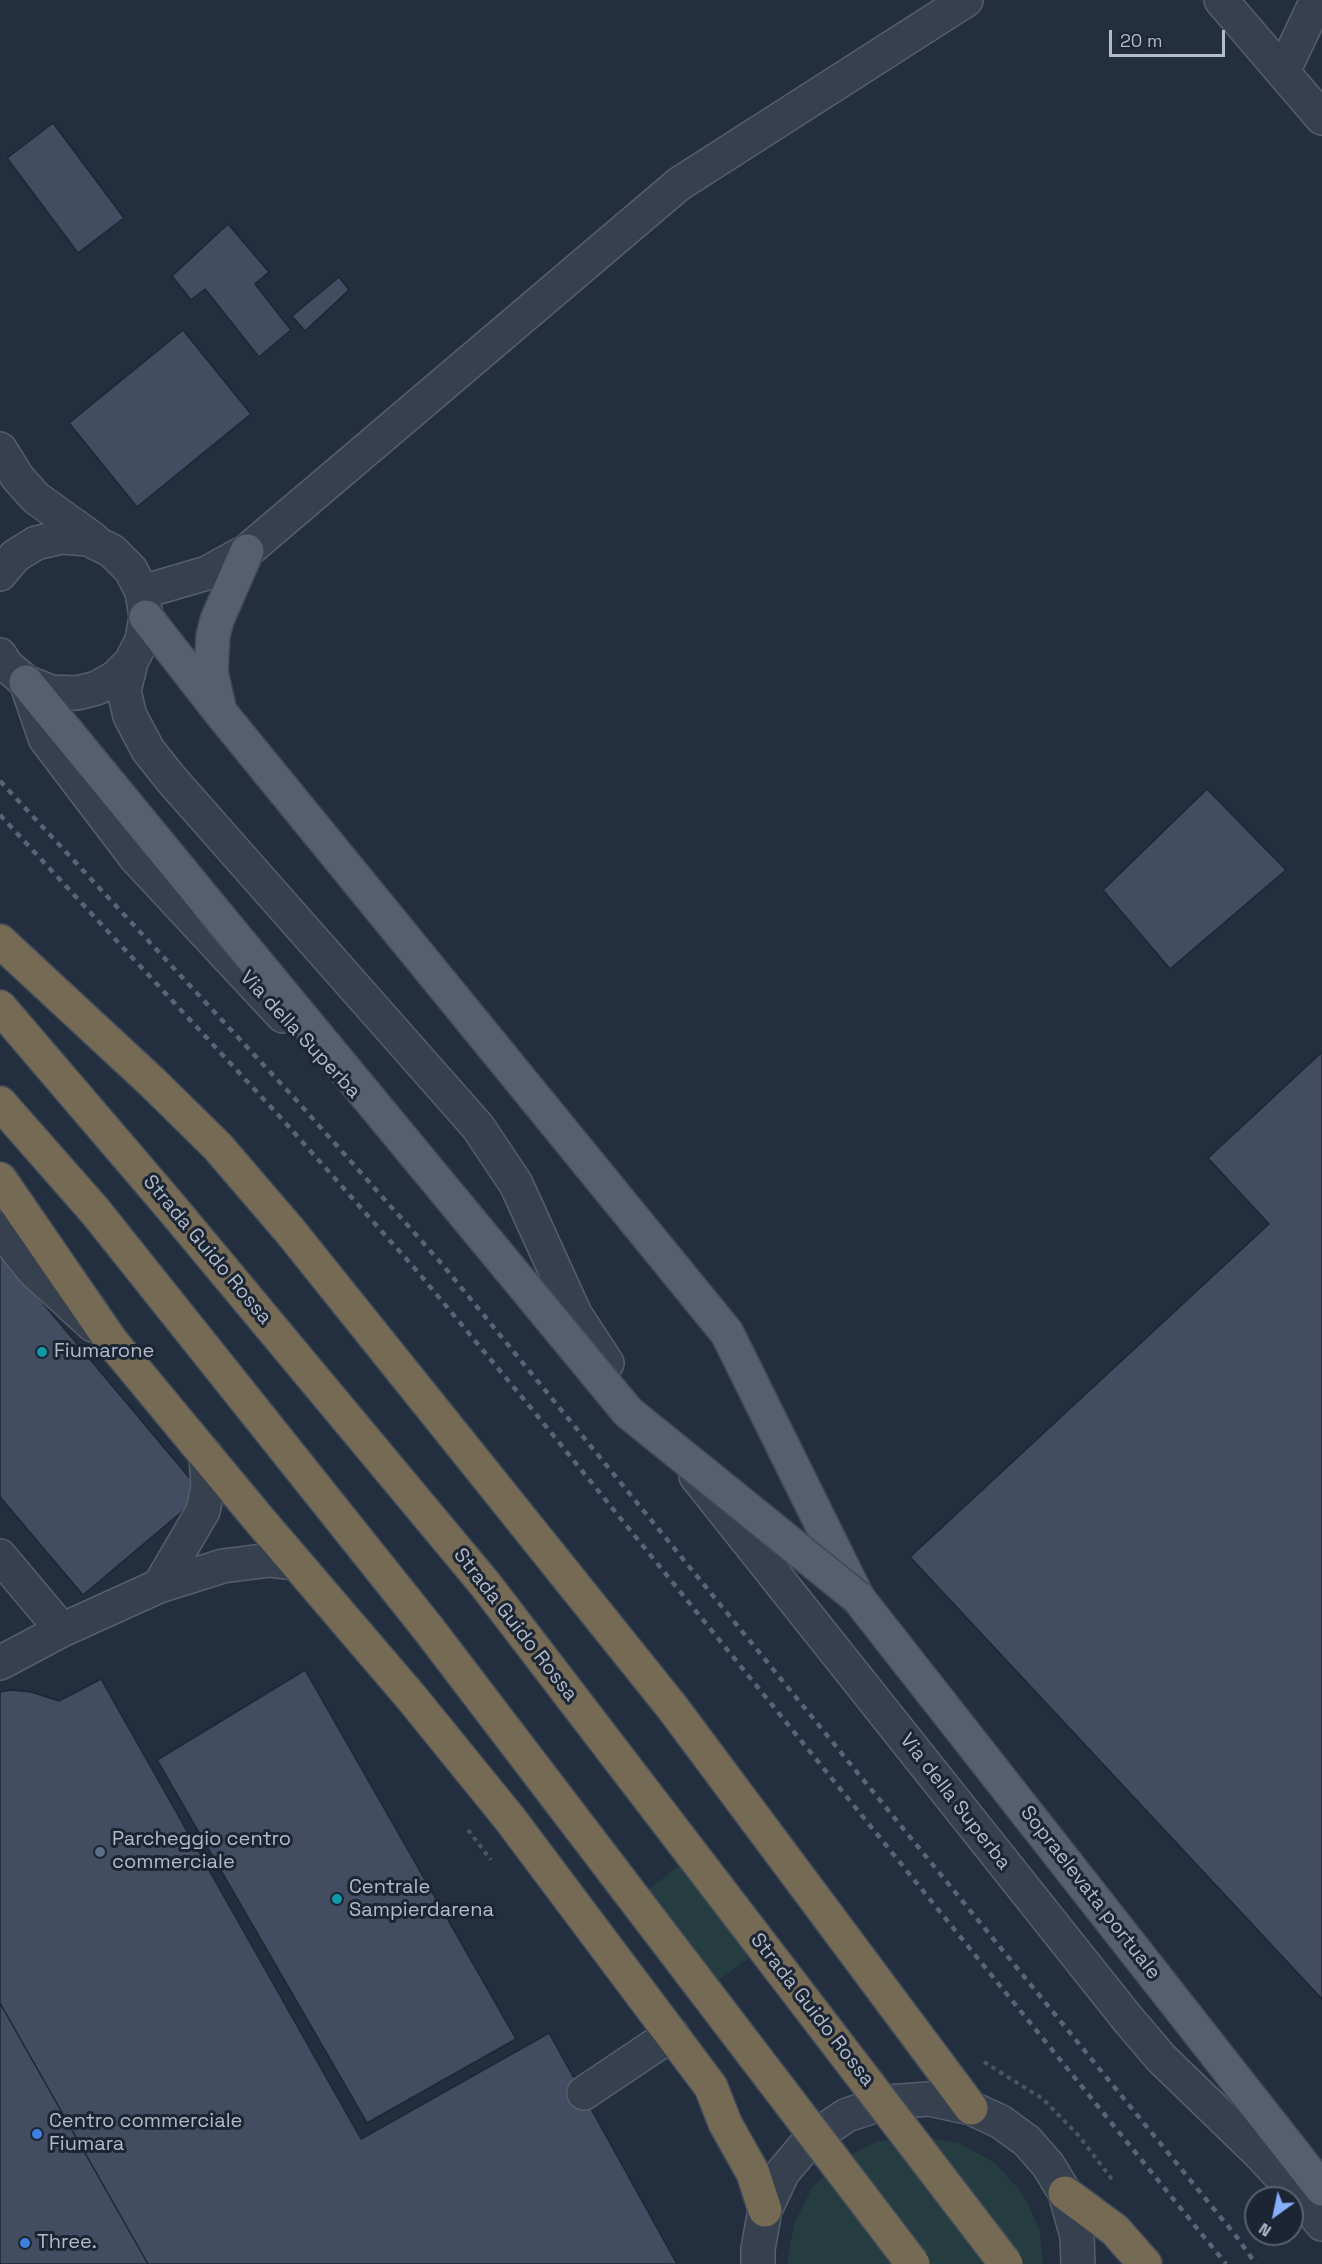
<!DOCTYPE html>
<html>
<head>
<meta charset="utf-8">
<style>
	body { margin:0 }
	#map { position:relative; width:1322px; height:2264px; overflow:hidden; background:#232e3f; font-family:"Space Grotesk",sans-serif }
	canvas { display:block }
	.north { position:absolute; left:1244px; top:2186px; width:60px; height:60px; box-sizing:border-box; background:#1c2534; border:2px solid #586170; border-radius:50%; rotate:213deg; font-size:16px; font-weight:700; line-height:24px; text-align:center; color:#b3bbca }
	.north::after { content:''; display:block; margin:auto; width:21px; height:27px; background:#86aefc; clip-path:polygon(50% 0,100% 100%,50% 72%,0 100%) }
	.scale { position:absolute; left:1109px; top:30px; width:116px; height:27px; box-sizing:border-box; border:3px solid #b3bbca; border-top:0; padding-left:8px; font-size:18px; line-height:21px; white-space:nowrap; color:#b3bbca; -webkit-text-stroke:4px #1c2534; paint-order:stroke }
</style>
</head>
<body>
<div id="map">
<canvas width="1322" height="2264"></canvas>
<div class="north">N</div>
<div class="scale">20 m</div>
</div>
<script>
const c = document.querySelector('canvas').getContext('2d');
c.lineJoin = 'round';
function paint(path, color) { c.fillStyle = color; c.fill(path, 'evenodd'); }
const shape = rows => new Path2D(rows.map(r => 'M' + r).join(''));
function strokePath(path, color, width, dash) { c.strokeStyle = color; c.lineWidth = width; c.lineCap = dash ? 'butt' : 'round'; c.setLineDash(dash || []); c.stroke(path); }
function label(font, color, halo, rows, align = 'center') {
  c.font = font + ' "Space Grotesk",sans-serif'; c.lineWidth = 6; c.setLineDash([]); c.textBaseline = 'middle'; c.strokeStyle = halo; c.fillStyle = color; for (const [text, x, y, turn = 0] of rows) {
    c.save(); c.translate(x, y); c.rotate((+turn || 0) * Math.PI / 180); c.textAlign = isNaN(turn) ? turn : align; if (halo) c.strokeText(text, 0, 0); c.fillText(text, 0, 0); c.restore();
  }
}
const green = shape([
	[696,1853,767,1945,711,1986,641,1895],
	[919,2136,959,2143,995,2163,1023,2194,1040,2231,1043,2264,787,2264,794,2224,812,2188,841,2159,878,2141]
]);
const building = shape([
	[53,123,124,218,78,253,7,158,53,123],
	[228,224,269,272,255,284,291,330,259,357,205,289,191,300,172,276,228,224],
	[339,277,349,290,305,331,292,316,339,277],
	[183,330,251,414,137,507,69,423,183,330],
	[1207,789,1286,870,1170,969,1103,890,1207,789],
	[1322,1052,1322,1999,910,1557,1269,1224,1208,1158,1322,1052],
	[0,1252,203,1494,83,1595,0,1497,0,1252],
	[305,1670,516,2039,367,2123,157,1760,305,1670],
	[101,1679,361,2139,549,2033,677,2264,148,2264,0,2003,0,1692,11,1690,31,1692,59,1701,101,1679],
	[0,2003,148,2264,0,2264,0,2003]
]);
const path = shape([
	[468,1830,491,1860],
	[984,2062,1043,2099,1079,2136,1114,2182]
]);
const minor = shape([
	[1221,0,1322,118],
	[1283,72,1317,0],
	[0,449,18,478,36,498,93,539],
	[0,574,15,556,36,543,62,537,88,539,112,551,131,570,142,592,146,617,142,640,131,662,116,677,97,688,77,693,51,692,26,682,6,665,0,655],
	[142,592,207,573,247,551,679,184,966,0],
	[131,662,124,691,130,716,148,750,171,779,478,1127,516,1184,575,1314,607,1363],
	[27,685,45,738,136,858,283,1016],
	[0,1229,34,1271,93,1325],
	[696,1476,1127,2018,1161,2058,1256,2150,1304,2201,1322,2224],
	[0,1556,62,1630],
	[159,1586,203,1511,208,1487,206,1455],
	[0,1663,62,1630,159,1586,223,1566,270,1560,296,1563],
	[584,2093,672,2034],
	[758,2264,758,2249,765,2210,783,2172,811,2139,847,2115,887,2102,929,2099,971,2108,1001,2122,1027,2141,1048,2165,1065,2193,1077,2236,1078,2264]
]);
const major = shape([
	[146,617,220,712,727,1333,858,1598,1322,2189],
	[26,682,209,905],
	[219,707,211,672,213,636,217,620,247,551]
]);
const highway = shape([
	[0,941,153,1083,218,1147,290,1231,672,1707,971,2108],
	[0,1007,171,1207,485,1584],
	[0,1103,95,1211,427,1627],
	[0,1179,112,1342,257,1517,411,1697,510,1819,711,2087,725,2123,753,2173,765,2210],
	[1065,2193,1115,2230,1145,2264]
]);
const rail = shape([
	[0,781,298,1102,442,1264,1236,2236,1256,2264],
	[0,815,282,1119,417,1271,531,1408,1226,2264]
]);
const majorBridge = shape([
	[209,905,628,1412,858,1598]
]);
const highwayBridge = shape([
	[485,1584,1006,2264],
	[427,1627,913,2264]
]);
const markers = [
	[42,1352,6,"#0f9aa8"],
	[100,1852,6,"#5c6f8a"],
	[337,1899,6,"#0f9aa8"],
	[37,2134,6,"#3f7fe0"],
	[25,2243,6,"#3f7fe0"]
];
const streetNames = [
	["Via della Superba",300,1035,47],
	["Strada Guido Rossa",207,1250,50],
	["Strada Guido Rossa",515,1625,52],
	["Via della Superba",955,1802,52],
	["Sopraelevata portuale",1090,1893,52],
	["Strada Guido Rossa",812,2010,52]
];
const poiNames = [
	["Fiumarone",54,1352],
	["Parcheggio centro",112,1840],
	["commerciale",112,1863],
	["Centrale",349,1888],
	["Sampierdarena",349,1911],
	["Centro commerciale",49,2122],
	["Fiumara",49,2145],
	["Three.",37,2243]
];
paint(green, '#253c40');
paint(building, '#424d61');
strokePath(building, '#1e2736', 1.5);
strokePath(minor, '#555e6d', 36);
strokePath(major, '#404958', 36);
strokePath(highway, '#424b5a', 36);
strokePath(path, '#43595d', 4, [4.5, 4.5]);
strokePath(minor, '#37404f', 33);
strokePath(major, '#555f6f', 33);
strokePath(highway, '#756a54', 33);
strokePath(rail, '#596476', 4.5, [6, 6]);
strokePath(majorBridge, '#404958', 36, []);
strokePath(highwayBridge, '#424b5a', 36, []);
strokePath(majorBridge, '#555f6f', 33);
strokePath(highwayBridge, '#756a54', 33);
for (const [x, y, r, color] of markers) { const dot = new Path2D(); dot.arc(x, y, r, 0, 2 * Math.PI); c.fillStyle = color; c.fill(dot); strokePath(dot, '#1c2534', 2); }
label('20px', '#b3bbca', '#1c2534', streetNames);
label('20px', '#b3bbca', '#1c2534', poiNames, 'left');
</script>
</body>
</html>
